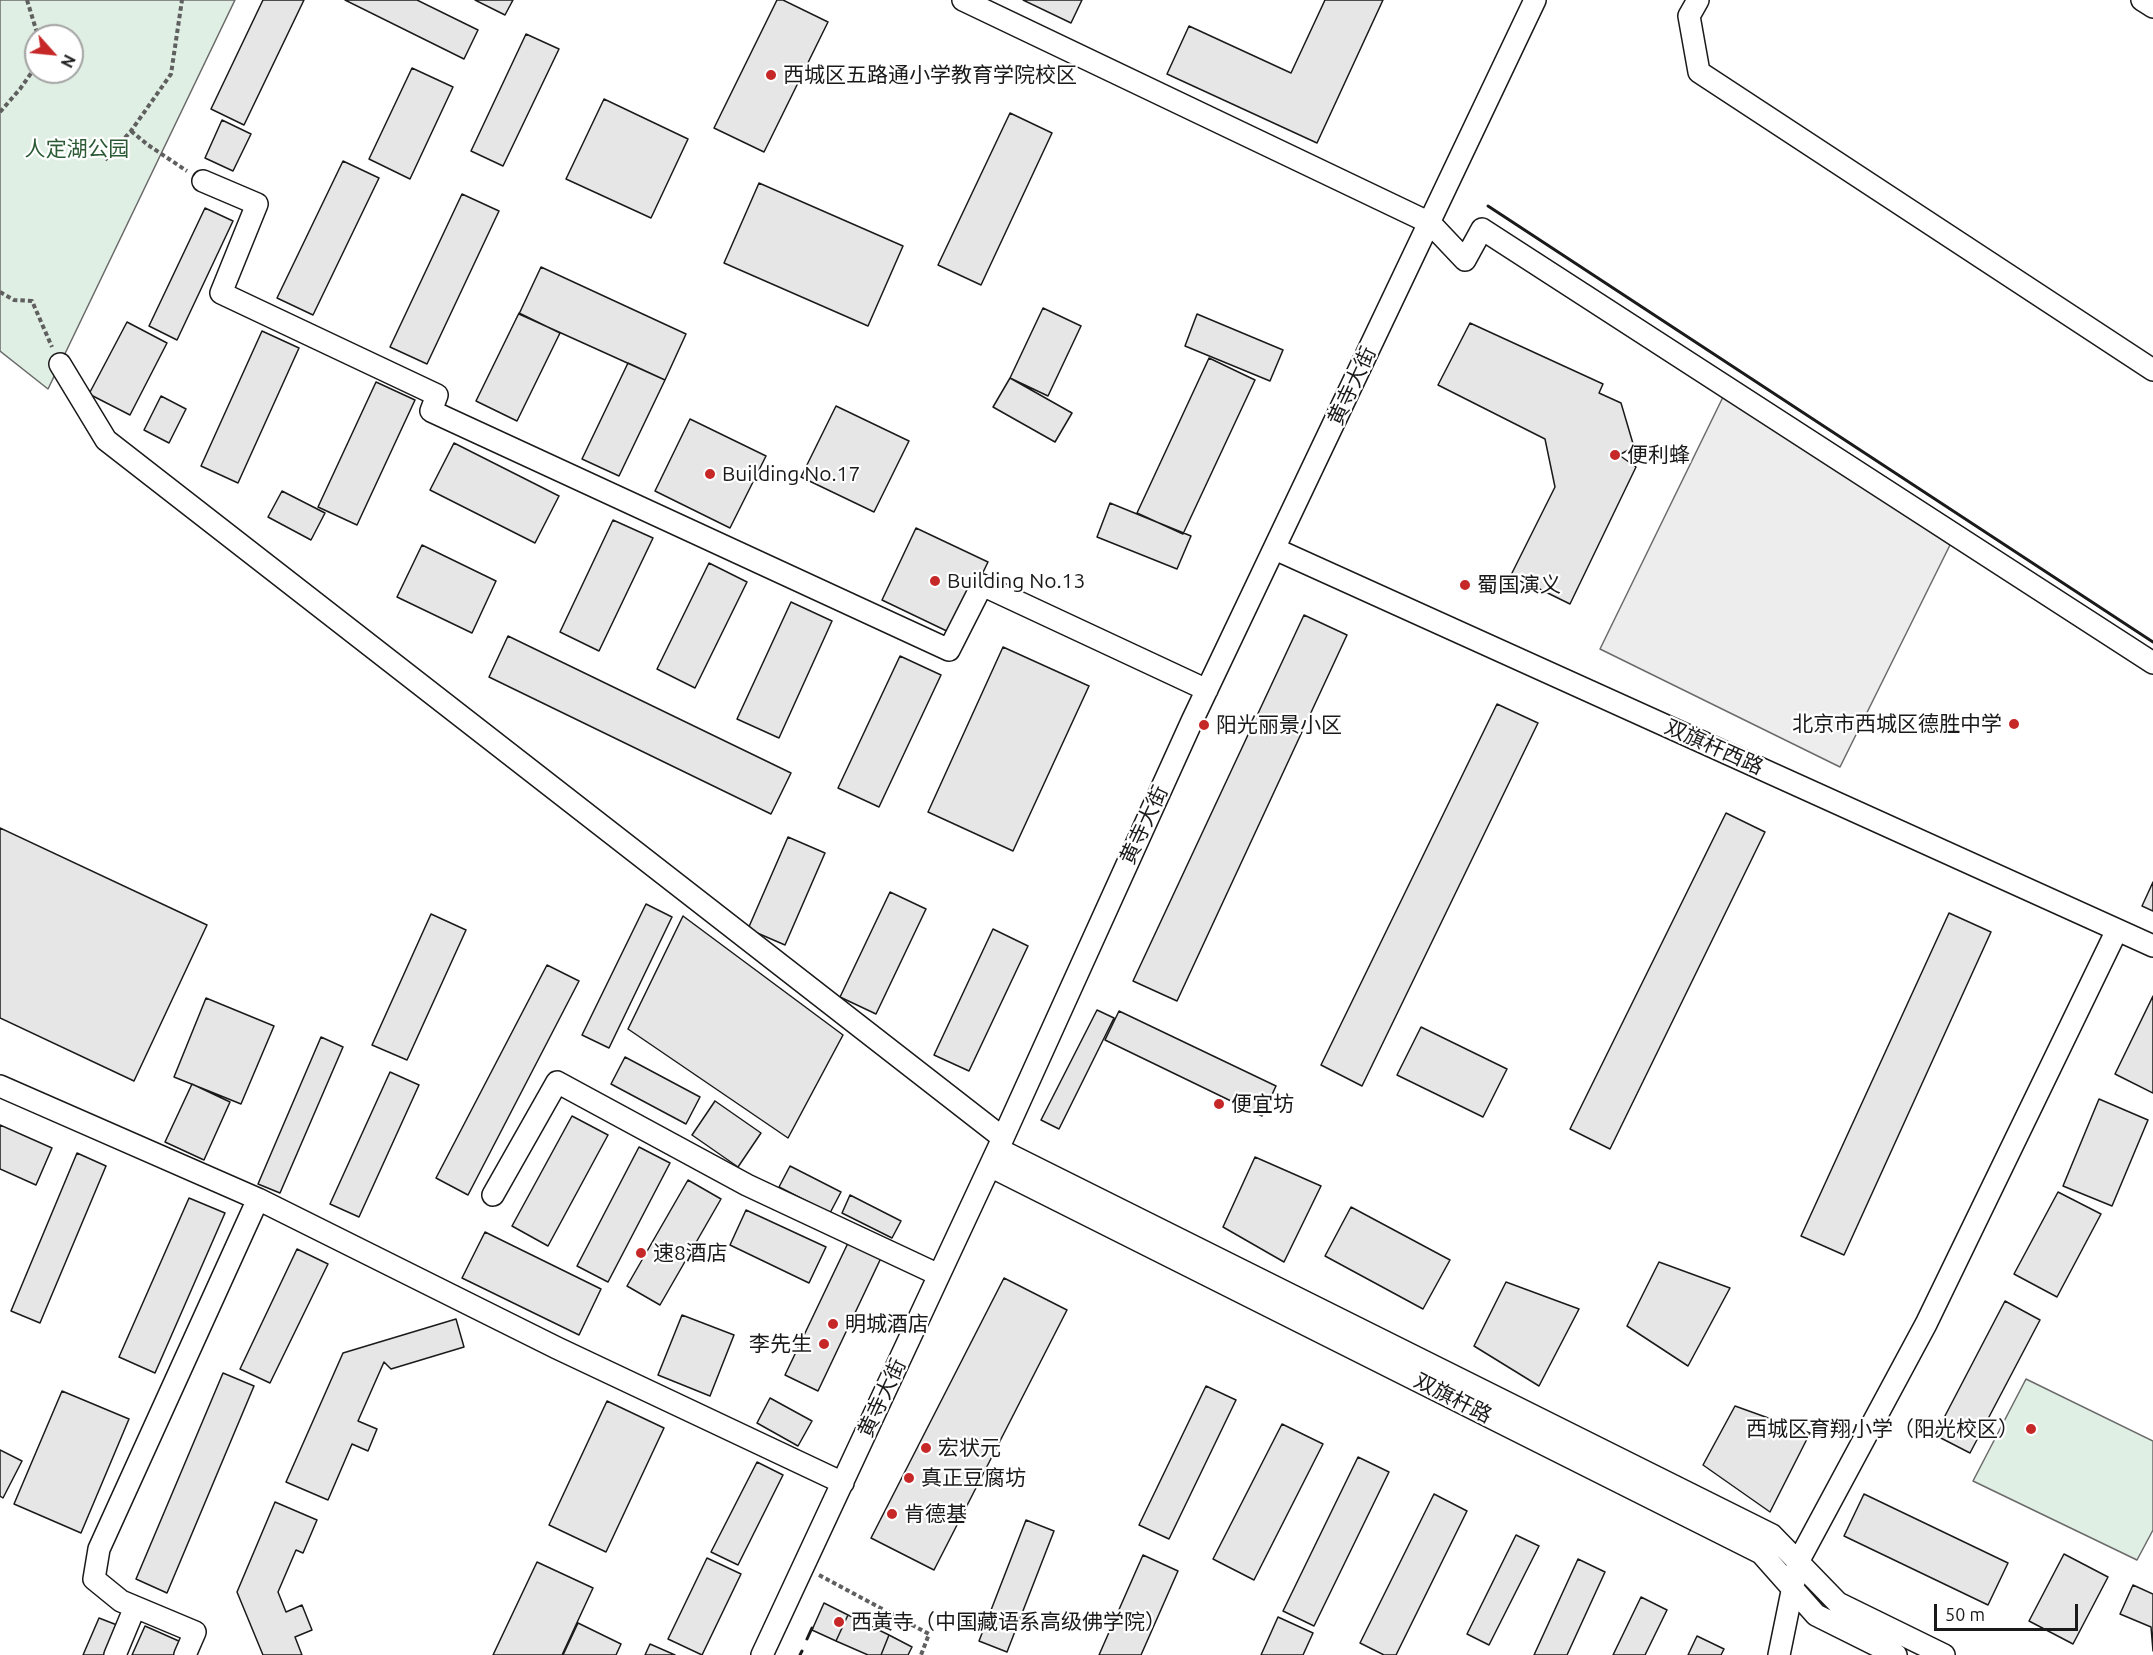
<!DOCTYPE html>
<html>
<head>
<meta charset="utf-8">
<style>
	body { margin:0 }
	#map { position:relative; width:2153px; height:1655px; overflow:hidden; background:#fff; font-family:Ubuntu,sans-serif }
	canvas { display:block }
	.north { position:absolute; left:24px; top:24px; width:60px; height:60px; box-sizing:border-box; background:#fff; border:2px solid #a3a3a3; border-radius:50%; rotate:117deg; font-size:16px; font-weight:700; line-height:24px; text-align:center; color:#1a1a1a }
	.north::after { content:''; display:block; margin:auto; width:21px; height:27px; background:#c62828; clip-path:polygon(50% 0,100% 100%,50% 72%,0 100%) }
	.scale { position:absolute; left:1934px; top:1604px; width:144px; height:27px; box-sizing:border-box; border:3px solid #1a1a1a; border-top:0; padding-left:8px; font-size:18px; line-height:21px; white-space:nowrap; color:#1a1a1a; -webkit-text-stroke:4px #fff; paint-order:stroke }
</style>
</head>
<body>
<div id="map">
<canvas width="2153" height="1655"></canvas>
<div class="north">N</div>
<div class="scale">50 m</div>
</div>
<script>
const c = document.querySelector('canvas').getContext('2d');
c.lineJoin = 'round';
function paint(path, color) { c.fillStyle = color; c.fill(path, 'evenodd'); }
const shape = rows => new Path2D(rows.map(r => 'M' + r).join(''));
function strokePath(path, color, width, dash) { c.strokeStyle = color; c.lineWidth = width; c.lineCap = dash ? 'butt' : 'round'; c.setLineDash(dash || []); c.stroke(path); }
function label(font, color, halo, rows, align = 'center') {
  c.font = font + ' Ubuntu,"Noto Sans SC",sans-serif'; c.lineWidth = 4.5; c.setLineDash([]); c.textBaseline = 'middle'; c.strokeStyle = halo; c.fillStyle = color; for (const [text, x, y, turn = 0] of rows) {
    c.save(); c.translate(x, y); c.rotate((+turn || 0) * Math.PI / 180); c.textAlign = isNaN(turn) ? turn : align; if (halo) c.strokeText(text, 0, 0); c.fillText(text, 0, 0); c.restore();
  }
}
const green = shape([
	[0,0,235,0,48,389,0,351,0,0],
	[36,36,72,36,72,72,36,72,36,36],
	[2026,1379,2153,1441,2153,1530,2137,1560,1973,1481,2026,1379]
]);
const parking = shape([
	[1724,395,1950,545,1840,767,1600,649,1724,395]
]);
const building = shape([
	[263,0,304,0,244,125,211,109,263,0],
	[345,0,417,0,478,30,464,59,345,0],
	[475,0,513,0,505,15,475,0],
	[777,0,783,0,828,22,764,152,714,128,777,0],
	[1023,0,1082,0,1071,23,1023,0],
	[1325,0,1383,0,1317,143,1167,74,1189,26,1291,73,1325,0],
	[526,34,559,49,503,166,471,151,526,34],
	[412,68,453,87,410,179,369,159,412,68],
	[604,99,688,139,651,218,566,179,604,99],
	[1010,113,1052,133,981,285,938,265,1010,113],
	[222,120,251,134,233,171,205,158,222,120],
	[343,161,379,178,313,315,277,298,343,161],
	[759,183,903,246,868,326,724,263,759,183],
	[462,194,499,211,427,364,390,347,462,194],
	[205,208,233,221,177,340,149,326,205,208],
	[541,267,686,334,665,380,519,314,541,267],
	[1043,308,1081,326,1048,396,1010,378,1043,308],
	[519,313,560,333,517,421,476,401,519,313],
	[1197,314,1283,350,1270,381,1185,346,1197,314],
	[127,322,167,343,130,415,89,394,127,322],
	[1470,323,1603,384,1599,393,1621,403,1634,447,1619,455,1636,467,1570,604,1511,575,1555,487,1545,439,1438,385,1470,323],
	[262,331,299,348,238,483,201,466,262,331],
	[1209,358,1255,380,1183,534,1137,513,1209,358],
	[628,363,665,380,619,476,582,459,628,363],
	[1010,378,1072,413,1055,442,993,407,1010,378],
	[376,382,415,400,357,525,318,507,376,382],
	[161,396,186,409,169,443,144,430,161,396],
	[836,406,909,441,874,512,801,477,836,406],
	[690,419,766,456,730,528,655,491,690,419],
	[454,443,559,496,535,543,430,490,454,443],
	[282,491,325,513,311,540,268,517,282,491],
	[1110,503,1191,536,1177,569,1097,537,1110,503],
	[613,520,653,538,599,651,560,632,613,520],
	[916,528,988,562,953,634,882,600,916,528],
	[422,545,496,581,472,633,397,597,422,545],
	[709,563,747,582,695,688,657,669,709,563],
	[791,602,832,621,779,738,737,719,791,602],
	[1304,615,1347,635,1177,1001,1133,981,1304,615],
	[508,636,791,773,771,814,489,677,508,636],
	[1003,647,1089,686,1013,851,928,812,1003,647],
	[900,656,941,675,879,807,838,788,900,656],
	[1497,704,1538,723,1362,1086,1321,1065,1497,704],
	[1726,813,1765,832,1610,1149,1570,1129,1726,813],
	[0,828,207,925,134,1081,0,1018,0,828],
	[788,837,825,853,785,945,748,929,788,837],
	[2153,882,2153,911,2142,906,2153,882],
	[890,892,926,909,876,1014,840,997,890,892],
	[646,904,672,917,609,1048,582,1035,646,904],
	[1949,913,1991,932,1844,1255,1801,1236,1949,913],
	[431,914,466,930,407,1060,372,1045,431,914],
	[683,916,843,1035,788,1138,628,1029,683,916],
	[993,929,1028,946,969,1071,934,1055,993,929],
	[547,965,579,981,468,1195,436,1178,547,965],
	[2153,996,2153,1093,2115,1074,2153,996],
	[206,998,274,1026,241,1104,174,1077,206,998],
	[1097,1010,1114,1018,1059,1129,1041,1120,1097,1010],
	[1119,1011,1276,1086,1262,1116,1105,1040,1119,1011],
	[1421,1027,1507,1069,1483,1117,1397,1075,1421,1027],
	[321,1037,343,1047,280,1193,258,1184,321,1037],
	[625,1057,700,1097,686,1124,611,1084,625,1057],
	[390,1072,419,1085,359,1217,330,1204,390,1072],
	[192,1084,230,1102,204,1160,165,1142,192,1084],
	[2099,1099,2148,1120,2112,1206,2063,1186,2099,1099],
	[715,1101,761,1133,738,1167,692,1135,715,1101],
	[572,1116,608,1135,548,1246,512,1226,572,1116],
	[0,1125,52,1148,36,1185,0,1169,0,1125],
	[639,1147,670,1163,608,1282,577,1266,639,1147],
	[77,1153,106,1166,40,1323,11,1311,77,1153],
	[1255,1157,1321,1186,1284,1262,1223,1227,1255,1157],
	[790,1166,841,1192,830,1213,779,1187,790,1166],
	[688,1180,721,1199,660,1305,627,1286,688,1180],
	[2058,1192,2101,1214,2057,1297,2014,1274,2058,1192],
	[850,1195,901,1221,892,1238,842,1213,850,1195],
	[189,1198,225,1213,155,1373,119,1357,189,1198],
	[1351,1207,1450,1260,1423,1309,1325,1256,1351,1207],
	[746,1210,826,1247,809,1283,730,1245,746,1210],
	[485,1232,601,1289,579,1335,462,1278,485,1232],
	[848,1243,881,1258,818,1391,785,1375,848,1243],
	[297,1249,328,1264,270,1383,240,1369,297,1249],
	[1659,1262,1730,1288,1688,1366,1627,1326,1659,1262],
	[1004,1278,1067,1310,934,1570,871,1538,1004,1278],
	[1506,1282,1579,1309,1539,1386,1474,1346,1506,1282],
	[2005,1301,2040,1320,1970,1453,1935,1435,2005,1301],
	[682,1315,734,1335,710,1396,658,1375,682,1315],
	[456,1319,464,1347,391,1369,384,1362,358,1421,377,1429,368,1451,352,1444,328,1500,286,1482,343,1353,456,1319],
	[223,1373,254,1386,167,1593,136,1579,223,1373],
	[1206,1386,1236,1400,1169,1539,1139,1525,1206,1386],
	[62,1391,129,1419,81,1533,14,1504,62,1391],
	[770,1398,812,1421,798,1446,757,1423,770,1398],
	[607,1401,664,1428,606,1552,549,1525,607,1401],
	[1735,1406,1810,1433,1770,1512,1703,1465,1735,1406],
	[1282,1424,1323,1444,1254,1580,1213,1559,1282,1424],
	[0,1450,22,1461,3,1498,0,1496,0,1450],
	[1358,1457,1389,1472,1314,1626,1283,1611,1358,1457],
	[757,1462,783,1475,738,1565,711,1552,757,1462],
	[1434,1494,1467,1511,1396,1655,1384,1655,1360,1643,1434,1494],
	[1864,1494,2008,1563,1988,1605,1844,1536,1864,1494],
	[275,1502,317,1520,303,1553,296,1550,278,1592,286,1612,302,1605,312,1630,295,1637,302,1655,263,1655,237,1592,275,1502],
	[1026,1520,1054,1531,1007,1652,979,1641,1026,1520],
	[1516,1535,1539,1546,1489,1645,1467,1634,1516,1535],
	[2064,1554,2108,1577,2073,1644,2029,1621,2064,1554],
	[1143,1555,1178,1571,1141,1655,1099,1655,1143,1555],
	[707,1558,741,1574,702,1655,668,1639,707,1558],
	[1578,1559,1605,1572,1567,1655,1534,1655,1578,1559],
	[537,1562,593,1588,562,1655,493,1655,537,1562],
	[2133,1585,2153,1594,2153,1651,2151,1627,2120,1614,2133,1585],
	[1641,1597,1667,1610,1645,1655,1613,1655,1641,1597],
	[824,1603,848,1615,836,1641,812,1630,824,1603],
	[848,1615,889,1635,881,1655,868,1655,836,1641,848,1615],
	[1278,1617,1313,1633,1303,1655,1261,1655,1278,1617],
	[99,1618,117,1625,104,1655,83,1655,99,1618],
	[578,1623,621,1644,616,1655,563,1655,578,1623],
	[145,1626,181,1642,175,1655,132,1655,145,1626],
	[889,1635,912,1647,908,1655,881,1655,889,1635],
	[1697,1636,1724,1649,1721,1655,1688,1655,1697,1636],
	[650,1644,675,1655,645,1655,650,1644]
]);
const path = shape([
	[27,0,38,36],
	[0,112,20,89,34,69,36,58],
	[131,131,148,145,187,171],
	[105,160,131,131,171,74,182,0],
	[0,292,14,300,32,301,52,347],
	[819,1575,929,1634,921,1655]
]);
const minor = shape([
	[963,0,1430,223,1465,260,1482,229,2153,663],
	[1698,0,1689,16,1699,72,2153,370],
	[2142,0,2153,7],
	[203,181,257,204,221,293,437,395,431,411,949,650,982,585,1207,690],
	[60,364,106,440,1003,1138],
	[1275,549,2153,946],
	[0,1086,258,1199,557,1348,843,1483],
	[998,1149,1772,1535,1838,1603,1944,1655],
	[990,1166,1761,1553,1816,1615,1896,1655],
	[493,1195,557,1082,747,1185,939,1275],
	[115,1655,135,1607],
	[185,1655,195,1632,121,1601,94,1579,99,1549,258,1199],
	[762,1655,1003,1138,1192,721,1535,0],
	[1779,1655,1798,1562,1926,1324,2117,930]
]);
const wall = shape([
	[1488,206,2153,642],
	[807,1639,812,1628],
	[800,1655,802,1651]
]);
const markers = [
	[771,75,6,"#c62828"],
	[1615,455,6,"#c62828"],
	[710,474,6,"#c62828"],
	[935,581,6,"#c62828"],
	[1465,585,6,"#c62828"],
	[2014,724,6,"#c62828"],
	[1204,725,6,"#c62828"],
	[1219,1104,6,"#c62828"],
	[641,1253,6,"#c62828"],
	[833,1324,6,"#c62828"],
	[824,1344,6,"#c62828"],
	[2031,1429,6,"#c62828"],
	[926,1448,6,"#c62828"],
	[909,1478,6,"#c62828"],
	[892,1514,6,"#c62828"],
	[839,1622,6,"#c62828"]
];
const poiNames = [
	["西城区五路通小学教育学院校区",783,75],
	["便利蜂",1627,455],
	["Building No.17",722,474],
	["Building No.13",947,581],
	["蜀国演义",1477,585],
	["北京市西城区德胜中学",2002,724,"right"],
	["阳光丽景小区",1216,725],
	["便宜坊",1231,1104],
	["速8酒店",653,1253],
	["明城酒店",845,1324],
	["李先生",812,1344,"right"],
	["西城区育翔小学（阳光校区）",2019,1429,"right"],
	["宏状元",938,1448],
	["真正豆腐坊",921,1478],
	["肯德基",904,1514],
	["西黃寺（中国藏语系高级佛学院）",851,1622]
];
const parkNames = [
	["人定湖公园",77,149]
];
const streetNames = [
	["黄寺大街",1352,386,-65],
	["双旗杆西路",1714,747,24],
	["黄寺大街",1144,825,-65],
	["黄寺大街",882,1398,-65],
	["双旗杆路",1453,1398,27]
];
paint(green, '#e0efe3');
strokePath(green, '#6a6a6a', 1.5);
paint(parking, '#ededed');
strokePath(parking, '#6a6a6a', 1.5);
paint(building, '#e6e6e6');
strokePath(building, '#1a1a1a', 1.5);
strokePath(minor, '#1a1a1a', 24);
strokePath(path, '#5f5f5f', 4, [4.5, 3]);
strokePath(minor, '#fff', 21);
strokePath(wall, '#1a1a1a', 3);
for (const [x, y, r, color] of markers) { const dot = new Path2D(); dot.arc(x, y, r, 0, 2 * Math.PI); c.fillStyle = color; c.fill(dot); strokePath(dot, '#fff', 2); }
label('21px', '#1a1a1a', '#fff', poiNames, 'left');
label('21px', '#2b5a34', '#fff', parkNames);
label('21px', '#1a1a1a', '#fff', streetNames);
</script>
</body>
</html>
